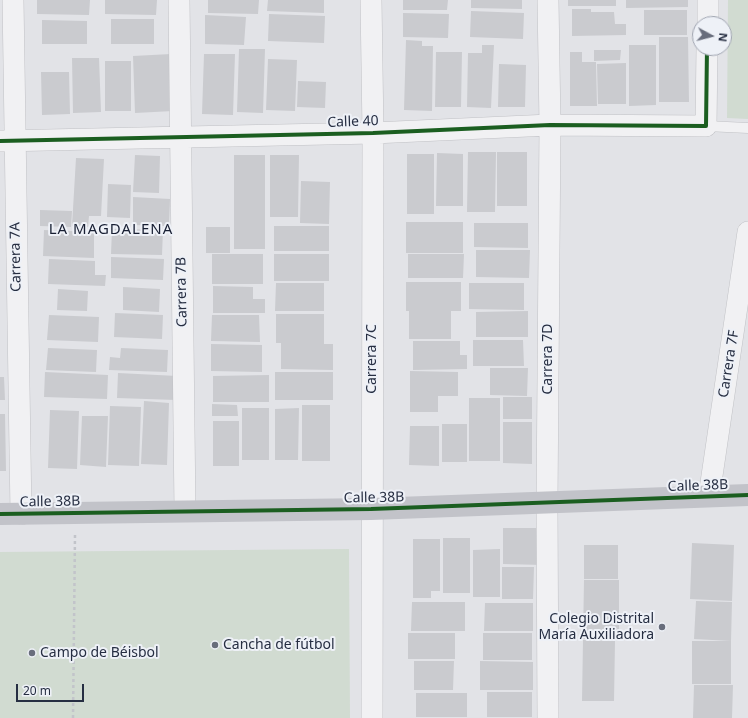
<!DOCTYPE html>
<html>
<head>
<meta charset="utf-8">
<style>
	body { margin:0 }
	#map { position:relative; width:748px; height:718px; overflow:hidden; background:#e2e3e7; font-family:"Noto Sans",sans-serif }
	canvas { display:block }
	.north { position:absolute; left:692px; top:16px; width:40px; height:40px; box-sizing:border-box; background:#eef1f7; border:1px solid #9ea3af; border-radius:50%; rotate:97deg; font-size:11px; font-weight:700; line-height:16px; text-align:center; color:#262e42 }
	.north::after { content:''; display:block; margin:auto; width:14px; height:18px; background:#686d7c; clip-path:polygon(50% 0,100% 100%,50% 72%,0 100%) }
	.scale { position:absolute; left:16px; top:684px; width:68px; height:18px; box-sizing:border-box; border:2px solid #262e42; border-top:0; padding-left:5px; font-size:12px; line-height:14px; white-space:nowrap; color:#262e42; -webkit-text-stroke:3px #eef1f7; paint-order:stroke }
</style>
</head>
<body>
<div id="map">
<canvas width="748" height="718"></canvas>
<div class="north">N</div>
<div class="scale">20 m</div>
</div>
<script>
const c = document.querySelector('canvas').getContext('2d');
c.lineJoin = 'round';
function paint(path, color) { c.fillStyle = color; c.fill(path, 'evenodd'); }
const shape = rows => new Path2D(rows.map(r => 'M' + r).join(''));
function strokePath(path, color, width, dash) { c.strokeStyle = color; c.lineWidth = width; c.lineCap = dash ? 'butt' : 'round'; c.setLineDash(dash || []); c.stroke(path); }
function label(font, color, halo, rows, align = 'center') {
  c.font = font + ' "Noto Sans",sans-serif'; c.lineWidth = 4; c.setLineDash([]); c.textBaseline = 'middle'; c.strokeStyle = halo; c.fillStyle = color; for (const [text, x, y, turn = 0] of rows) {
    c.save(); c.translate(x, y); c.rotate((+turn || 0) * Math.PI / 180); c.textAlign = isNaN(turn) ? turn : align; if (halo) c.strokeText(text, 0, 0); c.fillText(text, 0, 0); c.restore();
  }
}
const green = shape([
	[728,0,748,0,748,119,727,118],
	[349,549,350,718,0,718,0,552]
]);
const building = shape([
	[37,0,90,0,89,15,37,14],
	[105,0,157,0,156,15,105,14],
	[208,0,259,0,258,14,208,13],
	[268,0,324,0,324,13,267,11],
	[403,0,448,0,447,10,403,10],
	[471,0,522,0,522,9,471,8],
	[568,0,616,0,616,6,568,6],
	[626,0,688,0,688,7,626,8],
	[572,9,591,9,591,12,614,12,615,24,626,24,626,35,572,36],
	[644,10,687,10,687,35,644,35],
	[471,11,524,13,523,39,470,37],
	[403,13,449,14,448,38,403,37],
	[269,14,325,16,324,43,268,41],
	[205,15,246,17,244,45,205,44],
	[111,19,154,19,154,44,111,44],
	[42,20,87,21,87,44,42,44],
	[659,37,688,37,689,102,659,102],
	[406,40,422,41,422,46,433,46,432,111,404,110],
	[482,45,494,45,491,108,467,107,468,53,482,53],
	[629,45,656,45,656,105,629,106],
	[239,49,265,49,263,113,237,112],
	[594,50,621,50,620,60,594,61],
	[436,52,462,52,461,107,435,107],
	[570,52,582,52,582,62,596,62,597,106,570,106],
	[171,54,173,111,135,113,133,56],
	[204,54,235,54,233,115,202,114],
	[72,58,99,58,101,112,73,113],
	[268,59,297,60,295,111,266,110],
	[105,61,131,61,131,111,105,111],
	[626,63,626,104,598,104,597,64],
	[499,64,526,65,525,107,498,107],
	[41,72,69,72,70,114,42,115],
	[298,81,326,82,325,108,297,107],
	[468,152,496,152,495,212,467,212],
	[497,152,527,152,527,206,497,206],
	[437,153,463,154,463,206,436,206],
	[407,154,434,154,434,214,407,214],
	[135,155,160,156,159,193,133,192],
	[234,155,265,155,265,249,234,249],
	[270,155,299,155,298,217,270,217],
	[76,158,104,159,101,216,89,216,88,227,72,226],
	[301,181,330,182,329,224,300,223],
	[108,184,131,185,130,218,107,217],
	[133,197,170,199,169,226,133,225],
	[40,210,72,211,71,227,40,226],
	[406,222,463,222,463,253,406,253],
	[474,223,528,223,528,248,474,247],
	[274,226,329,226,329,251,274,251],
	[206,227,230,227,230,253,206,253],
	[112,229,163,230,162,255,111,254],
	[44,230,94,232,94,258,43,256],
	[476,250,530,250,529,278,476,277],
	[212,254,263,254,263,284,212,284],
	[274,254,329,254,329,281,274,281],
	[408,254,464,254,463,278,408,278],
	[111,257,164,259,163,280,111,278],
	[49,259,95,261,95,275,106,275,105,286,48,284],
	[406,282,461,282,461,311,445,311,451,311,451,339,409,339,409,311,406,311],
	[276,283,324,283,324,311,275,311],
	[469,283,524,283,524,310,469,309],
	[213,286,253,287,253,299,265,299,265,313,213,313],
	[123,287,160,289,159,312,123,310],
	[58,289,88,291,87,311,57,310],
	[528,311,528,337,476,337,476,312],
	[115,313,163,315,162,339,114,337],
	[276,314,324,314,324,344,333,344,333,370,281,369,281,343,276,343],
	[49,315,99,317,98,342,47,340],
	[212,315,259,315,260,342,211,341],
	[473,340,523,340,524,366,473,366],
	[413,341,460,341,460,355,467,355,467,369,413,370],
	[211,344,262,345,262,372,211,371],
	[48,348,97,350,96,372,46,370],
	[121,348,168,350,167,372,109,370,110,357,120,358],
	[490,368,528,368,527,396,490,395],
	[410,371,458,372,458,396,438,396,438,412,410,412],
	[45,372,108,375,107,399,44,397],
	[275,372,333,372,333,400,275,400],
	[118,373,177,376,176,400,117,398],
	[269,375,269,402,213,402,213,376],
	[0,377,4,377,5,400,0,400],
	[503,397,532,397,532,419,503,419],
	[469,398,500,398,500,461,469,461],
	[144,401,169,403,167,465,141,464],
	[212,404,237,405,238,416,212,416],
	[302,405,330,405,330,461,302,461],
	[110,406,141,407,139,466,108,465],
	[242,408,269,408,269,460,242,460],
	[299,408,298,460,275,460,275,409],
	[50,410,79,411,77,469,48,468],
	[0,414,5,414,6,471,0,471],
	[82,416,108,416,106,467,80,465],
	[213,421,239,421,239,466,213,466],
	[503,422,532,422,532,464,503,463],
	[442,424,467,424,467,462,442,462],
	[410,426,439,426,439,466,409,465],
	[503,528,544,528,543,565,503,564],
	[443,538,470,538,470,593,443,593],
	[413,539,440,539,440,591,431,591,431,598,413,598],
	[692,543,734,545,732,601,690,599],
	[584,545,618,545,618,579,584,579],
	[500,549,500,597,473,597,473,550],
	[502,567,534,567,533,599,502,599],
	[584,580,619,580,619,640,583,639],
	[696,601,732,602,731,641,694,639],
	[412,602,465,602,465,631,411,631],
	[485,603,533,603,533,631,484,631],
	[408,633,455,633,455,659,408,659],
	[483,633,532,633,532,660,483,660],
	[583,640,615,641,614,701,582,701],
	[692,641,731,641,731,684,692,684],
	[414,661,454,661,453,690,414,690],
	[480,661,533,662,533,690,480,690],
	[694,685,733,685,732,718,693,718],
	[487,692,532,692,532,717,487,717],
	[416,693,467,693,467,717,416,717]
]);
const path = shape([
	[73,718,75,535]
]);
const lane = shape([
	[706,126,748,128]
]);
const street = shape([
	[13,0,21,514],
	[179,0,185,511],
	[371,0,373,133,372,718],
	[548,0,550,125,547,503,548,718],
	[708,24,708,0],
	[0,141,373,133,550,125,706,126,707,48],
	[709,496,748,232]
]);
const secondary = shape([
	[0,514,371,509,748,495]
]);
const cycleway = shape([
	[0,141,373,133,550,125,706,126,707,48],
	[0,514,371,509,748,495]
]);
const markers = [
	[662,627,4,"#686d7c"],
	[215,645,4,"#686d7c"],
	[32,653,4,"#686d7c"]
];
const streetNames = [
	["Calle 40",353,122,-2],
	["Carrera 7A",16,257,-91],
	["Carrera 7B",182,292,-91],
	["Carrera 7C",372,359,-90],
	["Carrera 7D",548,359,-90],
	["Carrera 7F",729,364,-81],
	["Calle 38B",698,486,-2],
	["Calle 38B",374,498,-1],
	["Calle 38B",50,502,-1]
];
const poiNames = [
	["Colegio Distrital",654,619,"right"],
	["María Auxiliadora",654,635,"right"],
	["Cancha de fútbol",223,645],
	["Campo de Béisbol",40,653]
];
const neighbourhoodNames = [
	["LA MAGDALENA",111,230]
];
paint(green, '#d1dbd1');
paint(building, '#cacbcf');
strokePath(lane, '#c0c1c5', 11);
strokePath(street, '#c0c1c5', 22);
strokePath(path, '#c2c4ca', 2.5, [3, 3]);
strokePath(lane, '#f1f1f3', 10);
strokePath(street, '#f1f1f3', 21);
strokePath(secondary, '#c2c3c9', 22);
strokePath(cycleway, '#1b5e20', 4);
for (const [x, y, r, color] of markers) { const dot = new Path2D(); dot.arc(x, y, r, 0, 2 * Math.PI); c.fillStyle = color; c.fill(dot); strokePath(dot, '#eef1f7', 1.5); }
label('14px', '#262e42', '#eef1f7', streetNames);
label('14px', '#262e42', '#eef1f7', poiNames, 'left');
c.letterSpacing = '1px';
label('15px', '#181f33', '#eef1f7', neighbourhoodNames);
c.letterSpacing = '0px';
</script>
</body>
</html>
